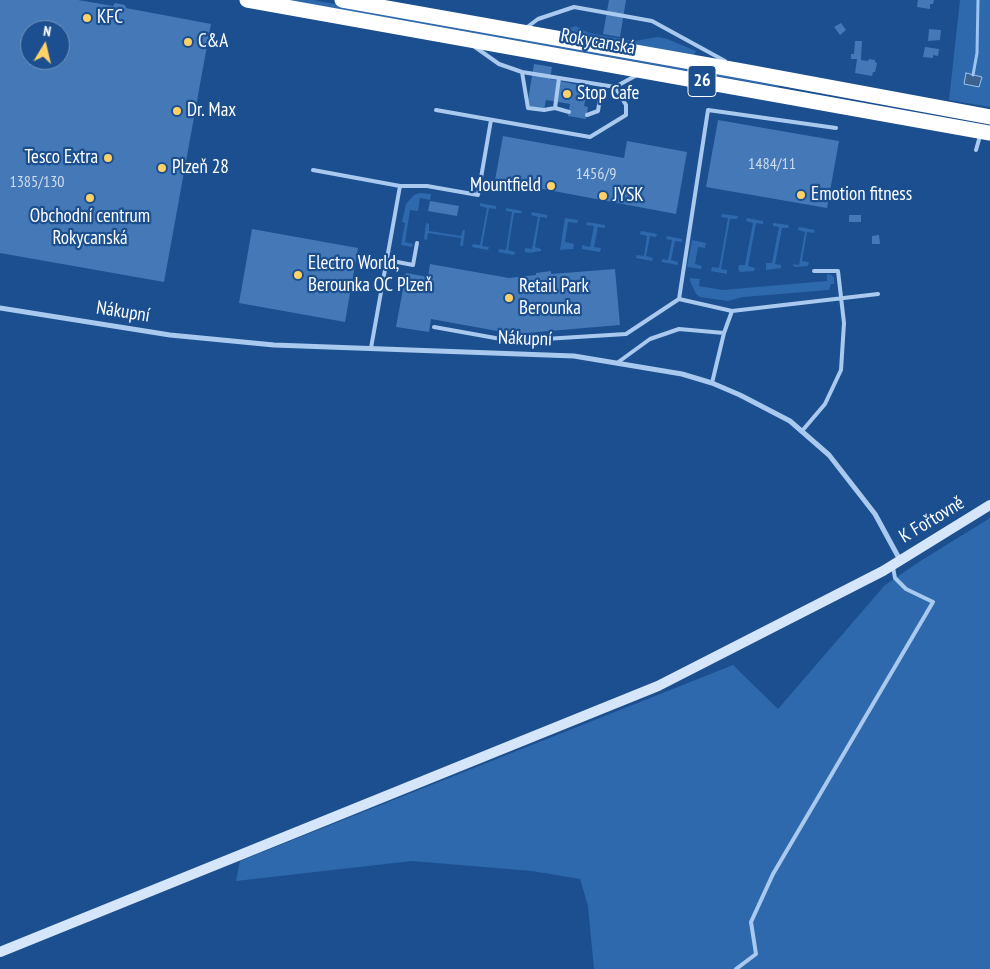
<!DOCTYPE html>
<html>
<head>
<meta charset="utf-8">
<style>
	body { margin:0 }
	#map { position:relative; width:990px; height:969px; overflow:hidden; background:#1b4f8f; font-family:"PT Sans Narrow",sans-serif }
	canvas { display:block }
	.north { position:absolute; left:20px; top:20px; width:50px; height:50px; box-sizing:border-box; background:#1b4f8f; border:1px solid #7695bc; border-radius:50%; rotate:9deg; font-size:14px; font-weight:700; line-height:20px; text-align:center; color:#fff }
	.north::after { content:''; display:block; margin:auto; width:18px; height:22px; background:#ffd166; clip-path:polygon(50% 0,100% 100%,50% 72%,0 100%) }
</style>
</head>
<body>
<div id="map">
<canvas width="990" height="969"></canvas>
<div class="north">N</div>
</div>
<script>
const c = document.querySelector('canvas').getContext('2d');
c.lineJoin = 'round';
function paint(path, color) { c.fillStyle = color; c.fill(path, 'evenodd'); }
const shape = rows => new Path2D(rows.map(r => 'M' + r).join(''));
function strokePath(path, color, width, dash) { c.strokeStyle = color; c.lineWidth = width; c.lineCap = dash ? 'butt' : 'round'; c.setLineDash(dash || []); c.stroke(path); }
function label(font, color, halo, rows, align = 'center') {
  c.font = font + ' "PT Sans Narrow",sans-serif'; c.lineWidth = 4.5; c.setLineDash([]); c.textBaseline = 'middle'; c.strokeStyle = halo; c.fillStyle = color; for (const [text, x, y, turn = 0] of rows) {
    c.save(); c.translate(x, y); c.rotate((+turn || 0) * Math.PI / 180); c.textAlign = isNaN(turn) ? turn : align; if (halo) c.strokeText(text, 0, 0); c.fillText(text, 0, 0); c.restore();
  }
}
const green = shape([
	[287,0,313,0,762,80,781,85,778,87],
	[960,0,990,0,990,107,949,100],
	[576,26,589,33,635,41,658,37,667,39,696,51,694,56,559,31],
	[420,193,431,194,430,200,420,198,418,211,410,210,405,242,413,244,412,247,401,245,405,223,402,222,406,204,414,195],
	[480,203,496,206,496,209,489,208,482,246,489,247,488,250,472,247,473,244,480,245,487,208,480,206],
	[506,208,522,211,521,213,514,213,508,250,515,252,514,255,498,252,499,249,506,250,512,212,506,211],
	[532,212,547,215,547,218,540,217,535,247,541,249,541,251,529,253,525,252,525,248,532,249,538,217,531,215],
	[722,214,738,216,737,219,730,219,721,269,727,270,727,274,711,271,712,267,719,268,728,218,721,217],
	[565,218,578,220,577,223,568,222,565,242,574,244,573,249,560,250],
	[747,218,763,221,763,224,756,223,748,266,755,268,754,271,740,272,738,269,739,265,745,265,753,223,746,221],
	[587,222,605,225,605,228,598,227,594,247,601,248,600,252,582,249,582,245,590,247,594,226,586,225],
	[426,223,429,224,429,231,461,236,463,230,465,230,463,246,460,246,461,238,428,233,427,240,424,239],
	[773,223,789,225,788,228,782,228,775,264,781,265,781,268,766,270,766,263,772,263,779,227,773,226],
	[799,227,815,230,814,233,807,232,802,261,809,262,808,266,795,267,792,264,799,265,805,232,798,230],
	[641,231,657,234,656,237,650,236,646,256,653,258,652,261,636,258,637,255,644,256,647,236,640,234],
	[667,236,682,239,682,242,675,241,671,260,678,262,678,265,662,262,662,259,668,260,672,240,666,239],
	[692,240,706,243,705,248,698,247,695,264,702,266,701,269,687,267],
	[827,274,832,275,834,278,834,284,831,284,829,290,743,297,728,301,700,297,696,294,690,281,690,278,700,279,699,286,722,290,827,281],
	[990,518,990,969,594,969,588,906,580,879,532,871,412,861,236,881,240,861,733,665,778,709,885,585,922,560]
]);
const water = shape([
	[966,73,982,77,979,87,964,84,966,73]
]);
const stream = shape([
	[973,75,977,53,978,0]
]);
const building = shape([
	[0,0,78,0,113,6,115,3,125,5,126,8,211,24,164,282,0,253],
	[30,30,60,30,60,60,30,60],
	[609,0,626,0,620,37,603,34],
	[918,0,934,0,933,4,930,4,930,9,917,7],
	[841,23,846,30,840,35,834,27],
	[929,29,941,30,940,40,928,41],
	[855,41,862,41,861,60,868,61,869,59,875,60,875,62,877,63,875,72,873,72,872,76,855,73,857,59,851,59,851,54,854,54],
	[925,47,939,49,938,56,933,55,933,58,923,57],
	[534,64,552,67,550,79,588,87,584,106,588,107,586,119,568,116,570,104,546,100,544,110,527,106],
	[718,120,839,141,827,208,706,187],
	[503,136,624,158,627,141,687,152,676,214,495,180],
	[430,201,459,206,457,216,428,211],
	[849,215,861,215,861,222,849,222],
	[252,229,358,248,345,322,239,303],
	[879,235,880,244,872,244,872,236],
	[430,264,509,278,536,275,536,273,551,271,551,274,615,269,620,325,514,334,431,319,429,332,396,327,406,273,428,277]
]);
const lane = shape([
	[526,28,538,19,574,7,652,21,725,61],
	[475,47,499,64,522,72,615,87,637,75],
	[522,72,528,108,544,110,555,108,559,78],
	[555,108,569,112],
	[436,110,590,137,626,115,626,105,615,87],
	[587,115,598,111,602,85],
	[836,128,708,110,679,299,732,311,878,294],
	[976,150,980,136],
	[313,170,400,186,371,348],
	[400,186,427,186,478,195,491,120],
	[387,260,413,265,417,243],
	[434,327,512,341,626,334,679,299],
	[617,363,650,339,679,329,724,333],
	[712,383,724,333,732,311],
	[802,431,825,404,841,370,844,323,838,271,814,271],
	[736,969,756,954,751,922,773,874,933,602,906,589,895,578,893,567]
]);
const street = shape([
	[0,308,170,335,274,345,574,356,682,374,712,383,740,395,790,421,829,455,875,514,900,560]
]);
const secondary = shape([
	[0,952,658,686,883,571,990,505]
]);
const highway = shape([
	[247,0,990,133],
	[342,0,742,71,990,117]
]);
const markers = [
	[87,18,5,"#ffd166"],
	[188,42,5,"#ffd166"],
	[567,94,5,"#ffd166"],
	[177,111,5,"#ffd166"],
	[108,158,5,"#ffd166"],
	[162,168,5,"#ffd166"],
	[551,186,5,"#ffd166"],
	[801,195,5,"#ffd166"],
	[603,196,5,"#ffd166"],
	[90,198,5,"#ffd166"],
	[298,275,5,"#ffd166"],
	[509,298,5,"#ffd166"]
];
const numberNames = [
	["1484/11",772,164],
	["1456/9",596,174],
	["1385/130",37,182]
];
const shields = [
	[702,81,28]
];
const shieldNames = [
	["26",702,81]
];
const poiNames = [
	["KFC",97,18],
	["C&A",198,42],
	["Stop Cafe",577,94],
	["Dr. Max",187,111],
	["Tesco Extra",98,158,"right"],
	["Plzeň 28",172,168],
	["Mountfield",541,186,"right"],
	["Emotion fitness",811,195],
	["JYSK",613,196],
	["Obchodní centrum",90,217,"center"],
	["Rokycanská",90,239,"center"],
	["Electro World,",308,264],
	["Berounka OC Plzeň",308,286],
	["Retail Park",519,287],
	["Berounka",519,309]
];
const streetNames = [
	["Rokycanská",598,42,10],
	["Nákupní",123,312,9],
	["Nákupní",525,339,2],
	["K Fořtovně",932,520,-31]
];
paint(green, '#2e69ad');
paint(water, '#3c6290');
strokePath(water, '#9cc4f0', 1);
strokePath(stream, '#9cc4f0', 3);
paint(building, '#4478b7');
strokePath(lane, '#a9c9ee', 4);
strokePath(street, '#a9c9ee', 5);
strokePath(secondary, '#d6e6fa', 10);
strokePath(highway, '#fff', 15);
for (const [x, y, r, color] of markers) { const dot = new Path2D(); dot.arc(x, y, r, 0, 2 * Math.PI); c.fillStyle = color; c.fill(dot); strokePath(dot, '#1b4f8f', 2); }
label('16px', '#d0dded', null, numberNames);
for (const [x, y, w] of shields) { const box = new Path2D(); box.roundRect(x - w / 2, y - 15.5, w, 31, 4); c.fillStyle = '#1b4f8f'; c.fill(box); strokePath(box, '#fff', 1); }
label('bold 18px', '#fff', null, shieldNames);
label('19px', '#fff', '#1b4f8f', poiNames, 'left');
label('19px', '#fff', '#1b4f8f', streetNames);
</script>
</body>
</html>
